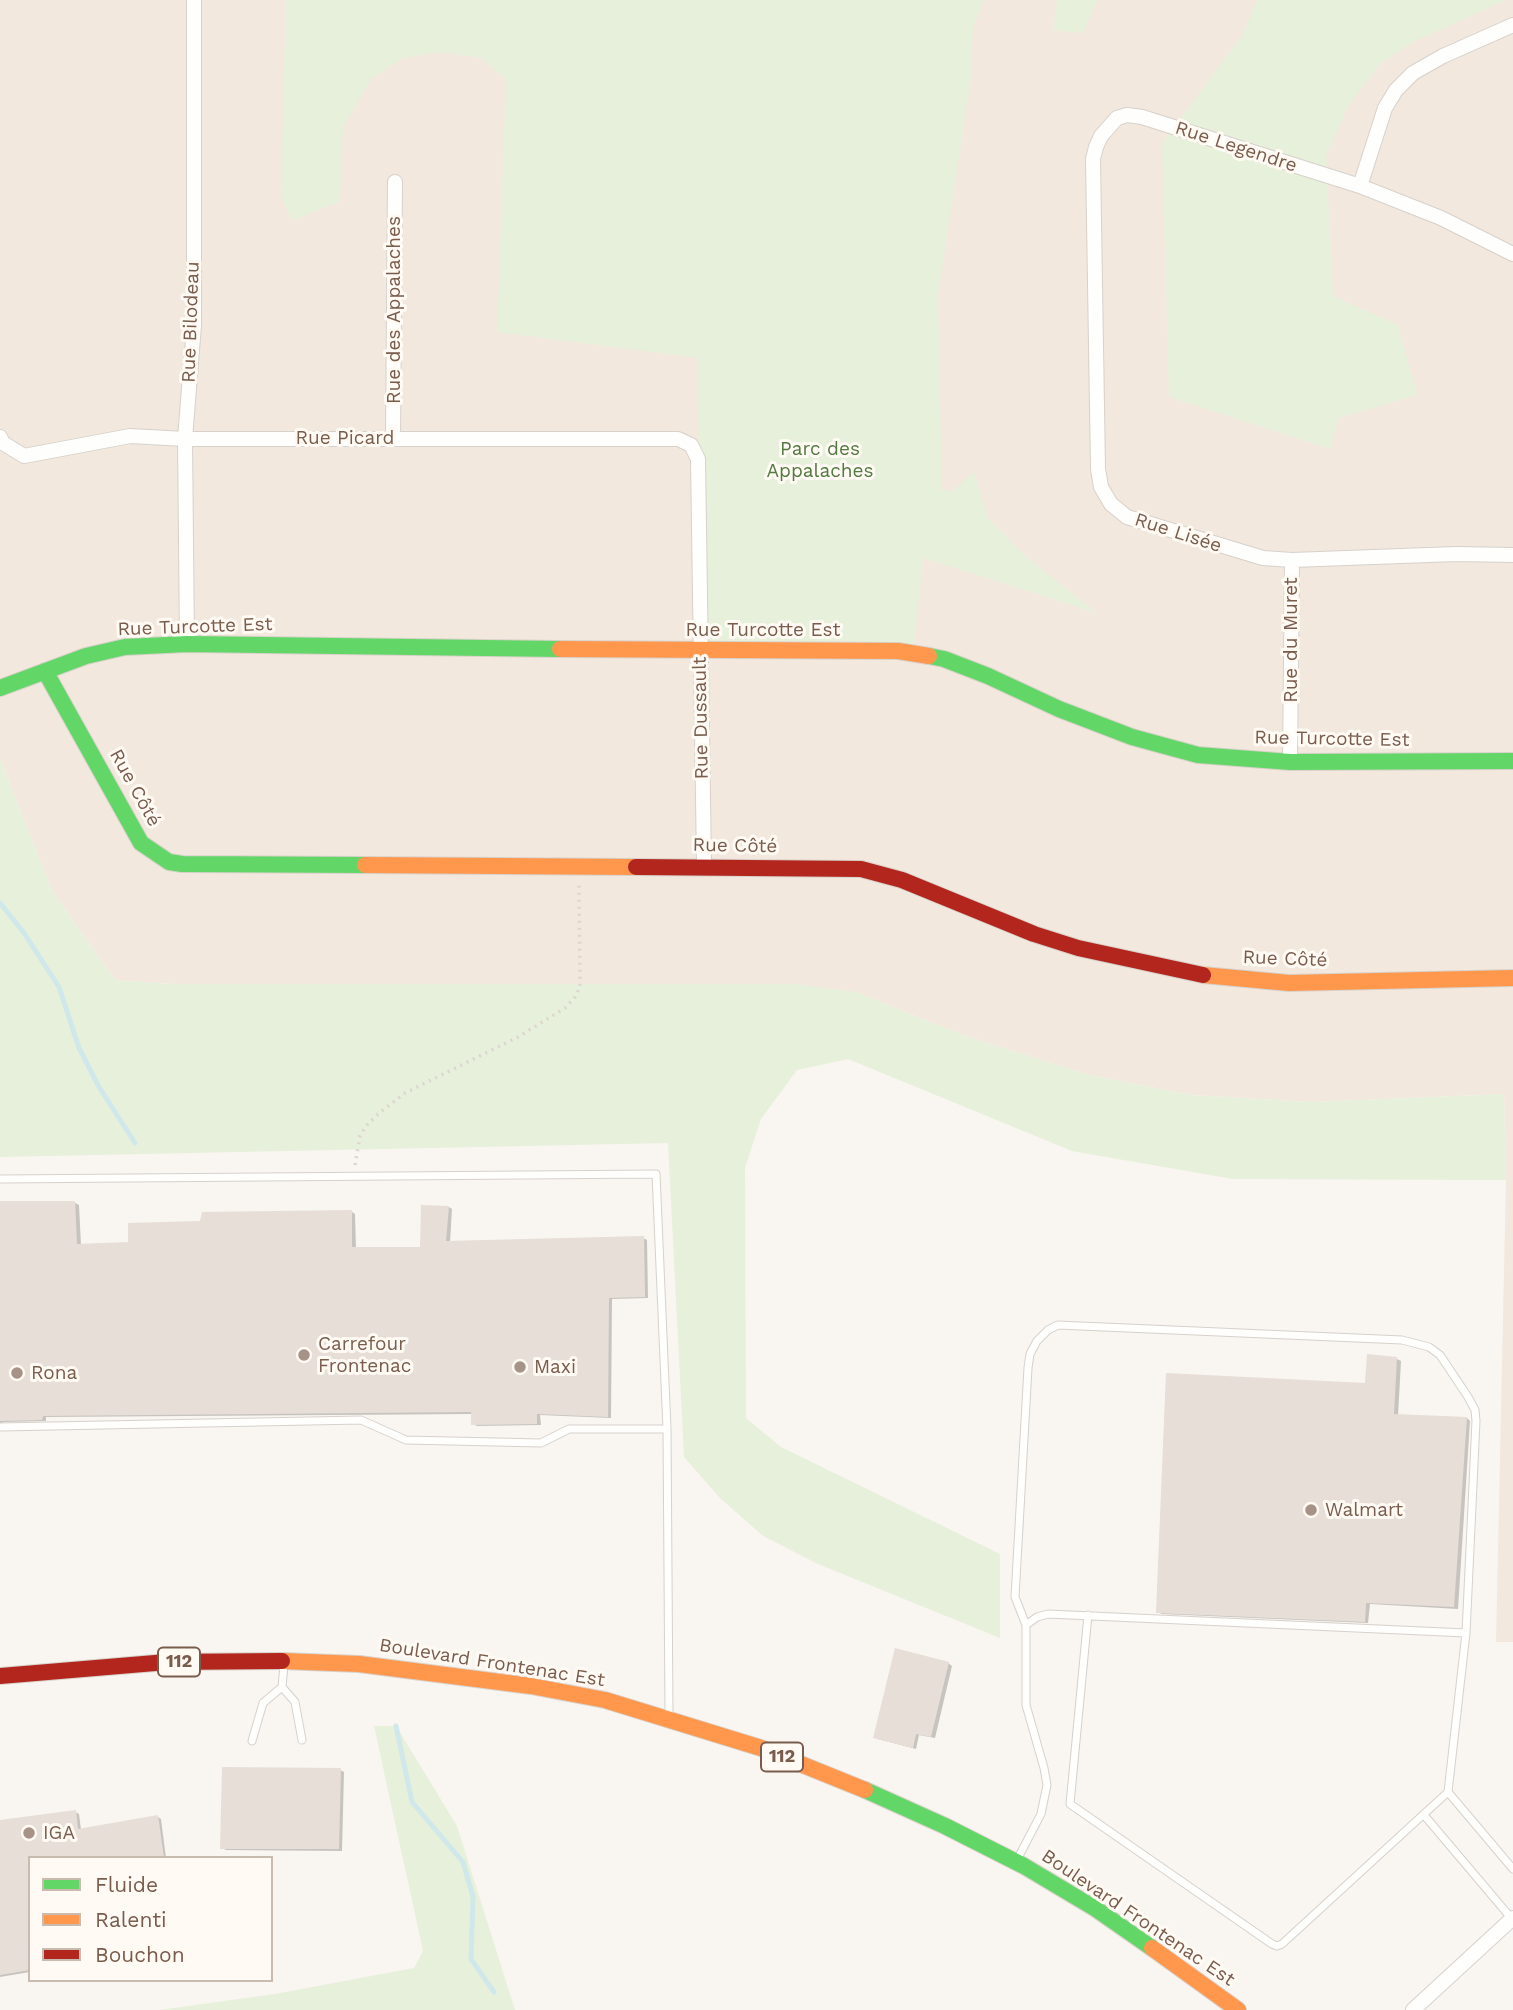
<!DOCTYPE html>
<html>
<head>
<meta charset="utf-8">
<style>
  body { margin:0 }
  #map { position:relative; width:1513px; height:2010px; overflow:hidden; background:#f9f5f0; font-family:"Work Sans",sans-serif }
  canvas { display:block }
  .legend { position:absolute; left:28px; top:1856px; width:245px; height:126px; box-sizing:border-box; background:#fffaf3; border:2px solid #cabbb1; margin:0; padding:9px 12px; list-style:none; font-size:21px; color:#7a5c4d }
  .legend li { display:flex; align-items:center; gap:14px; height:35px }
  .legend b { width:35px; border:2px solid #cabbb1 }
</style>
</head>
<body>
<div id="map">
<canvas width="1513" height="2010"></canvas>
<ul class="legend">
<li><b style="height:9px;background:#63d668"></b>Fluide</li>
<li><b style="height:9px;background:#ff974d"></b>Ralenti</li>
<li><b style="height:9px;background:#b3261e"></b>Bouchon</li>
</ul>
</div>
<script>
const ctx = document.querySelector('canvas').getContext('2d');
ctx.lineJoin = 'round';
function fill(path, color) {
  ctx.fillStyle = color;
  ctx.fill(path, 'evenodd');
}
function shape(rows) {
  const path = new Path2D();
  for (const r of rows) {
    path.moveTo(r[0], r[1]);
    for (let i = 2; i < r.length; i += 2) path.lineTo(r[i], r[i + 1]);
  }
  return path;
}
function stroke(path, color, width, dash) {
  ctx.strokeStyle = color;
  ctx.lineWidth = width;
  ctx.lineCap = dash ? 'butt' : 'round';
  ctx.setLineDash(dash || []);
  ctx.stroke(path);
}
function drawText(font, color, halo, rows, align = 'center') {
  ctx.font = font + ' "Work Sans",sans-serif';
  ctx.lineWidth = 6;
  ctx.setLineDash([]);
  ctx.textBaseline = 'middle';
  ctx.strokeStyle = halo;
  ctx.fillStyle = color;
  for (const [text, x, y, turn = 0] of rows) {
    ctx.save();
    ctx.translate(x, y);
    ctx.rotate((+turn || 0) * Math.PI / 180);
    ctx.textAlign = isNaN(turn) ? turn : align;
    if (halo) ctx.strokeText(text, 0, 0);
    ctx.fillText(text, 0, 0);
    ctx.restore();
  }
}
fill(shape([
  [0,0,1513,0,1513,1642,1496,1642,1506,1180,1504,1094,1312,1102,1191,1095,1089,1075,965,1036,856,992,171,984,115,980,52,891,0,759]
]), '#f2e8de');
fill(shape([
  [286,0,984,0,973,27,971,78,938,295,942,490,953,491,974,472,988,518,1025,556,1097,613,923,558,913,653,700,651,698,358,497,332,506,79,481,58,440,52,403,58,371,79,343,127,340,201,292,221,281,196],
  [1057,0,1097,0,1083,33,1053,30],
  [1257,0,1506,0,1413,42,1381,63,1348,106,1326,156,1333,296,1398,325,1417,395,1338,418,1330,449,1169,397,1162,143,1242,36],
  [0,759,52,891,115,980,171,984,795,984,856,992,965,1036,1089,1075,1191,1095,1312,1102,1504,1094,1506,1180,1233,1179,1072,1151,848,1059,797,1070,761,1119,745,1168,746,1418,781,1447,1000,1554,1000,1638,818,1564,763,1536,720,1498,684,1457,668,1143,0,1157],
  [374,1726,396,1726,457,1826,515,2010,159,2010,275,1994,414,1968,423,1951]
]), '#e7f0db');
fill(shape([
  [0,1203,75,1203,79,1205,81,1245,129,1244,202,1223,352,1212,355,1214,356,1249,422,1248,449,1207,452,1209,450,1243,643,1238,647,1240,648,1298,612,1299,611,1418,540,1415,541,1425,477,1426,473,1424,473,1414,46,1417,46,1421,4,1422,0,1426],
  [1397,1359,1401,1361,1398,1416,1467,1418,1470,1421,1458,1609,1370,1604,1368,1623,1162,1614,1158,1612,1366,1385],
  [948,1663,952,1666,935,1738,919,1735,916,1749,878,1739],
  [340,1770,344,1772,342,1851,226,1850,222,1848],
  [75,1812,79,1814,81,1830,158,1817,161,1819,166,1858,30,1858,30,1972,0,1977,0,1821]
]), '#0003');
stroke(shape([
  [0,903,24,933,59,987,79,1048,99,1087,135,1143],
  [396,1726,412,1802,463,1862,473,1897,471,1959,494,1992]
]), '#d0e8ea', 5);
fill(shape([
  [0,1201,75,1201,77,1244,128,1242,128,1223,200,1221,202,1212,352,1210,352,1247,420,1247,421,1205,449,1206,446,1241,644,1236,645,1297,609,1298,608,1417,537,1414,537,1424,471,1425,471,1412,43,1416,42,1420,0,1421],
  [1367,1354,1397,1357,1394,1414,1467,1417,1454,1607,1366,1603,1365,1622,1156,1613,1166,1373,1365,1383],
  [895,1648,949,1662,931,1737,916,1734,913,1748,873,1738],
  [222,1767,341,1768,339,1849,220,1849],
  [76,1810,78,1829,158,1815,164,1858,30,1858,30,1970,0,1975,0,1820]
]), '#e6ded7');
const lane = shape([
  [0,1179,656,1174,667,1429,669,1714],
  [0,1427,361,1420,406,1440,541,1443,569,1429,667,1429],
  [1026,1625,1037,1617,1048,1614,1466,1633],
  [282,1687,295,1702,302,1740],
  [252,1741,263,1703,282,1687,284,1665],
  [1448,1792,1513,1869],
  [1424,1815,1512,1919],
  [1018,1858,1041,1814,1047,1785,1044,1768,1026,1705,1026,1625,1015,1597,1028,1368,1030,1354,1037,1341,1048,1330,1058,1325,1402,1340,1429,1347,1440,1355,1468,1397,1475,1410,1476,1421,1466,1633,1448,1792,1282,1944,1277,1946,1272,1944,1070,1804,1088,1615]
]);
const street = shape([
  [1360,186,1385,108,1396,90,1413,73,1443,56,1513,25],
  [1513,254,1441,218,1360,186,1142,117,1127,115,1117,118,1101,136,1096,147,1093,159,1098,469,1101,487,1111,504,1127,517,1263,558,1292,560,1456,554,1513,555],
  [0,437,3,443,24,456,130,436,185,439,678,439,691,445,698,459,704,866],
  [393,438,395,182],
  [187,644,185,439,194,325,194,0],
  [1290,762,1292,560],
  [1413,2010,1513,1918]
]);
const fast = shape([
  [929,656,944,659,988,676,1059,709,1132,737,1198,755,1290,762,1513,761],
  [45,671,141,843,169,862,182,864,365,865],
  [0,688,86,656,125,647,187,644,560,649],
  [865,1790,945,1826,1024,1866,1096,1909,1152,1948]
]);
const slow = shape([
  [560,649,898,651,929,656],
  [365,865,636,867],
  [1203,975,1289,983,1513,978],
  [282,1661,359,1664,531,1686,605,1700,761,1748,865,1790],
  [1152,1948,1238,2010]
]);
const jam = shape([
  [636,867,861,869,902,880,1034,934,1078,948,1203,975],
  [0,1676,167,1662,282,1661]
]);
stroke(lane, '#d7d1cb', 9);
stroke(street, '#d7d1cb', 16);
stroke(fast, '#d9d2cb', 18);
stroke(slow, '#d9d2cb', 18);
stroke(jam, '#d9d2cb', 18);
stroke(shape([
  [355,1165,360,1136,366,1126,379,1113,405,1093,518,1037,565,1008,575,997,580,987,579,885]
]), '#dcd5d0', 3.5, [2, 5]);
stroke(lane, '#fefefd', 7);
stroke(street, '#fefefd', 14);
stroke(fast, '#63d668', 16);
stroke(slow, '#ff974d', 16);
stroke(jam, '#b3261e', 16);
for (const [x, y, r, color] of [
  [304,1355,7,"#a69286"],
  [520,1367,7,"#a69286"],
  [17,1373,7,"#a69286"],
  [1311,1510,7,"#a69286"],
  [29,1833,7,"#a69286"]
]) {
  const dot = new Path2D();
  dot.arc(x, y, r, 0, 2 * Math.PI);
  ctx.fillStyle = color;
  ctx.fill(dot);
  stroke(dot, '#fffaf3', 2.5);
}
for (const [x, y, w] of [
  [179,1662,42],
  [782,1757,42]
]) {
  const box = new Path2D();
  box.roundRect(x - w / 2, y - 14.5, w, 29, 5);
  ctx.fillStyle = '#fffaf3';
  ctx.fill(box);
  stroke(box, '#7a5c4d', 2);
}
drawText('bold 18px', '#7a5c4d', null, [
  ["112",179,1662],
  ["112",782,1757]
]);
drawText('19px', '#7a5c4d', '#fffaf3', [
  ["Rue Legendre",1236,147,18],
  ["Rue des Appalaches",394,310,-90],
  ["Rue Bilodeau",191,322,-88],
  ["Rue Picard",345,438],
  ["Rue Lisée",1178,533,18],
  ["Rue Turcotte Est",195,627,-2],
  ["Rue Turcotte Est",763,630],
  ["Rue du Muret",1291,640,-90],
  ["Rue Dussault",701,718,-91],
  ["Rue Turcotte Est",1332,739,1],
  ["Rue Côté",135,788,61],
  ["Rue Côté",735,846,1],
  ["Rue Côté",1285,959,2],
  ["Boulevard Frontenac Est",492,1663,9],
  ["Boulevard Frontenac Est",1138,1918,34]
]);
drawText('19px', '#537a41', '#fffaf3', [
  ["Parc des",820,449],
  ["Appalaches",820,471]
]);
drawText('19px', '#7a5c4d', '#fffaf3', [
  ["Carrefour",318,1344],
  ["Frontenac",318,1366],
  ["Maxi",534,1367],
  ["Rona",31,1373],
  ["Walmart",1325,1510],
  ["IGA",43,1833]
], 'left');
</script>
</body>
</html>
